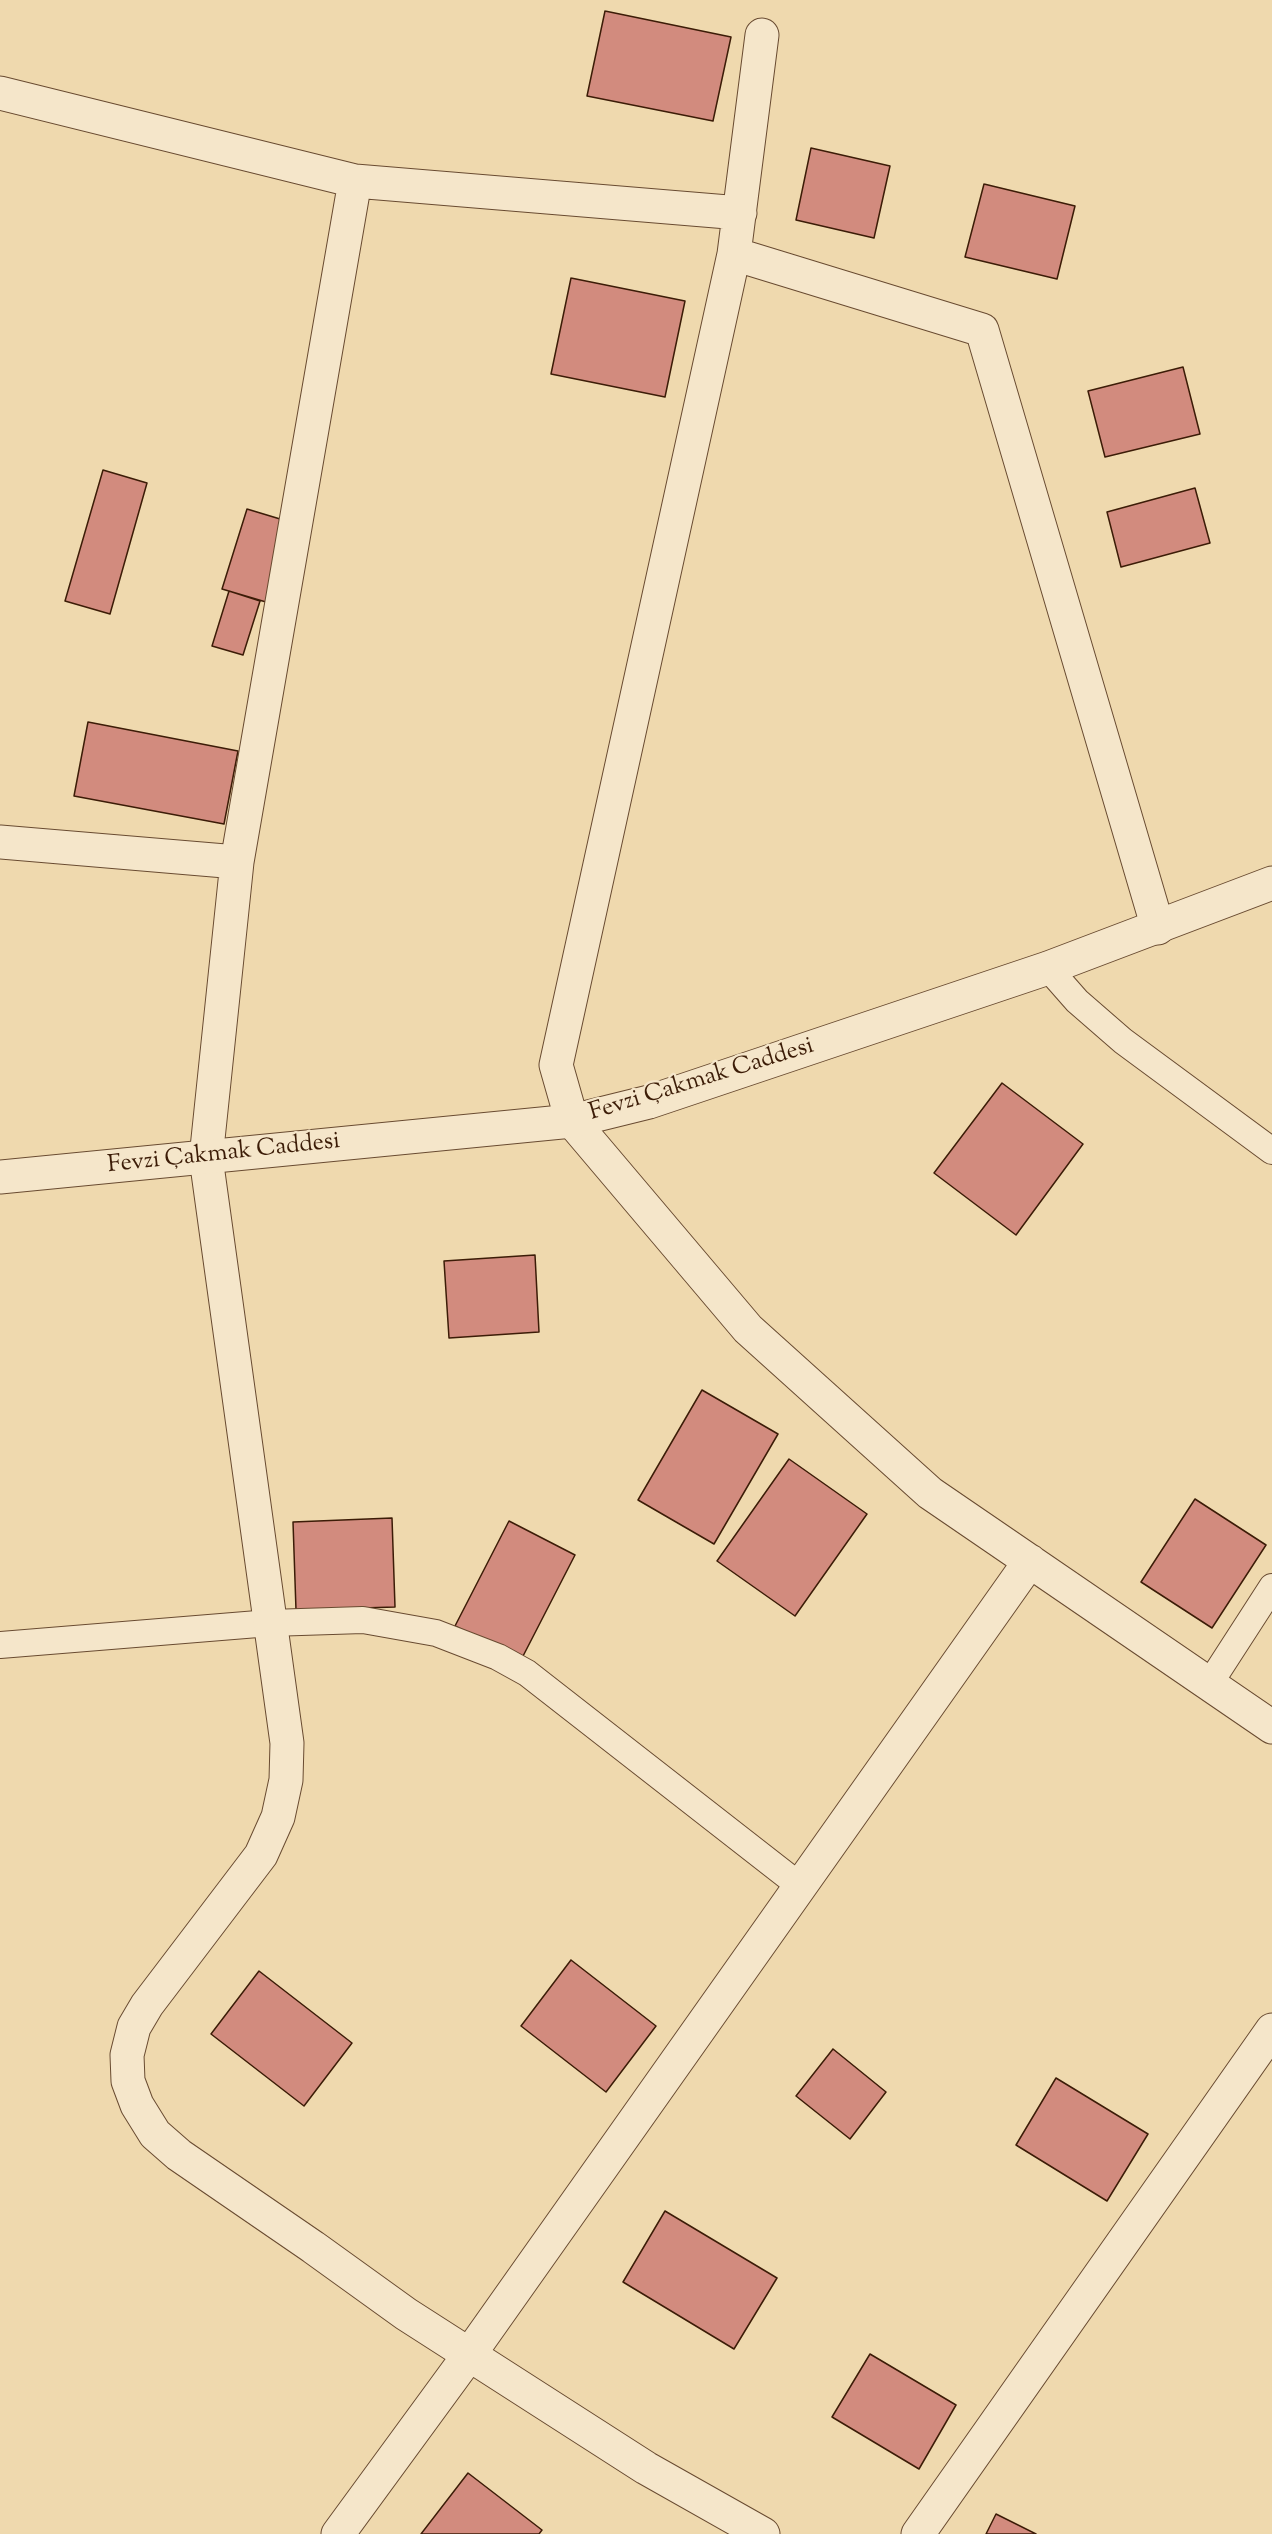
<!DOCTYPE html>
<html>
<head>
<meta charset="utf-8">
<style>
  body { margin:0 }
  canvas { display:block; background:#efd9ae }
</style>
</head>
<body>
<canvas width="1272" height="2534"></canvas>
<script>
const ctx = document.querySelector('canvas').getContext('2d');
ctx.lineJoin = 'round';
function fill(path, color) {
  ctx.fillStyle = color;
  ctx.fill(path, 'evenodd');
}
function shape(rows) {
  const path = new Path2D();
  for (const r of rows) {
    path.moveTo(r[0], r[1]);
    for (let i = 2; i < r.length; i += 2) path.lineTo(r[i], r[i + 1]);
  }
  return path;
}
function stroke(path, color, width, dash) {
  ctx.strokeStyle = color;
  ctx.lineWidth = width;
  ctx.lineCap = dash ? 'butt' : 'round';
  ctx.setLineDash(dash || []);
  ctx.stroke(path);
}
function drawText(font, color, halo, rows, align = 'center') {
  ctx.font = font + ' "Sorts Mill Goudy",serif';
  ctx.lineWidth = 4.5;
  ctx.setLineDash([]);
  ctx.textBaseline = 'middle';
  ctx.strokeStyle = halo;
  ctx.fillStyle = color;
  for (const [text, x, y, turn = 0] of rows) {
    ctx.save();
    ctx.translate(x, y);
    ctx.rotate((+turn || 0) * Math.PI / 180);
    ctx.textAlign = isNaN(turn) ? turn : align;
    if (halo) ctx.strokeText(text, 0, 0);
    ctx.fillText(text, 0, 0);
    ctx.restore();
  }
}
const building = shape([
  [605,11,731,37,713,121,587,96,605,11],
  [811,148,890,166,874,238,796,220,811,148],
  [984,184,1075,206,1057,279,965,257,984,184],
  [571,278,685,301,665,397,551,374,571,278],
  [1183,367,1200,434,1105,457,1088,391,1183,367],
  [103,470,147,483,110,614,65,601,103,470],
  [1195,488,1210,543,1121,567,1107,512,1195,488],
  [247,509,290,522,266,602,222,589,247,509],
  [229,591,260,601,243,655,212,646,229,591],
  [88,722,238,751,224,824,74,796,88,722],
  [1002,1083,1083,1144,1016,1235,934,1173,1002,1083],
  [535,1255,539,1332,449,1338,444,1261,535,1255],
  [702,1390,778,1434,714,1544,638,1500,702,1390],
  [789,1459,867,1514,795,1616,717,1561,789,1459],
  [1195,1499,1266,1545,1212,1628,1141,1582,1195,1499],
  [392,1518,395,1607,296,1610,293,1522,392,1518],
  [509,1521,575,1555,521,1660,455,1626,509,1521],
  [571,1960,656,2026,606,2092,521,2026,571,1960],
  [259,1971,352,2043,304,2106,211,2034,259,1971],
  [833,2049,886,2092,850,2139,796,2096,833,2049],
  [1056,2078,1148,2134,1107,2201,1016,2145,1056,2078],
  [665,2211,777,2278,734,2349,623,2282,665,2211],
  [870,2354,956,2405,919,2469,832,2417,870,2354],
  [468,2473,542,2530,539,2534,421,2534,468,2473],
  [996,2514,1036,2534,986,2534,996,2514]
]);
fill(building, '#d28b7e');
stroke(building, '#3c1c07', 1.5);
const service = shape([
  [1048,968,1077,1001,1123,1041,1272,1151],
  [0,1645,270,1623,363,1620,436,1633,498,1657,527,1673,800,1886],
  [1210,1683,1272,1587]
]);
const minor = shape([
  [762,35,734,254,556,1065,572,1121,748,1329,930,1493,1272,1727],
  [0,93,355,181,740,213],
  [355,181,237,862,206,1158,287,1743,286,1780,278,1817,261,1855,147,2005,134,2027,127,2055,128,2081,137,2105,155,2134,179,2155,313,2247,406,2314,646,2468,763,2534],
  [734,254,982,330,1158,928],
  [0,842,237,862],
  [338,2534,469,2355,1030,1561],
  [918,2534,1272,2030]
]);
const tertiary = shape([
  [0,1177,572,1121,649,1102,1048,968,1272,883]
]);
stroke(service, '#694b31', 28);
stroke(minor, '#694b31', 35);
stroke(tertiary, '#694b31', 35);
stroke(service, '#f5e6ca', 26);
stroke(minor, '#f5e6ca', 33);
stroke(tertiary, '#f5e6ca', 33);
drawText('24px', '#3c1c07', '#f5e6ca', [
  ["Fevzi Çakmak Caddesi",702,1081,-17],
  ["Fevzi Çakmak Caddesi",224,1155,-6]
]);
</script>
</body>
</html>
